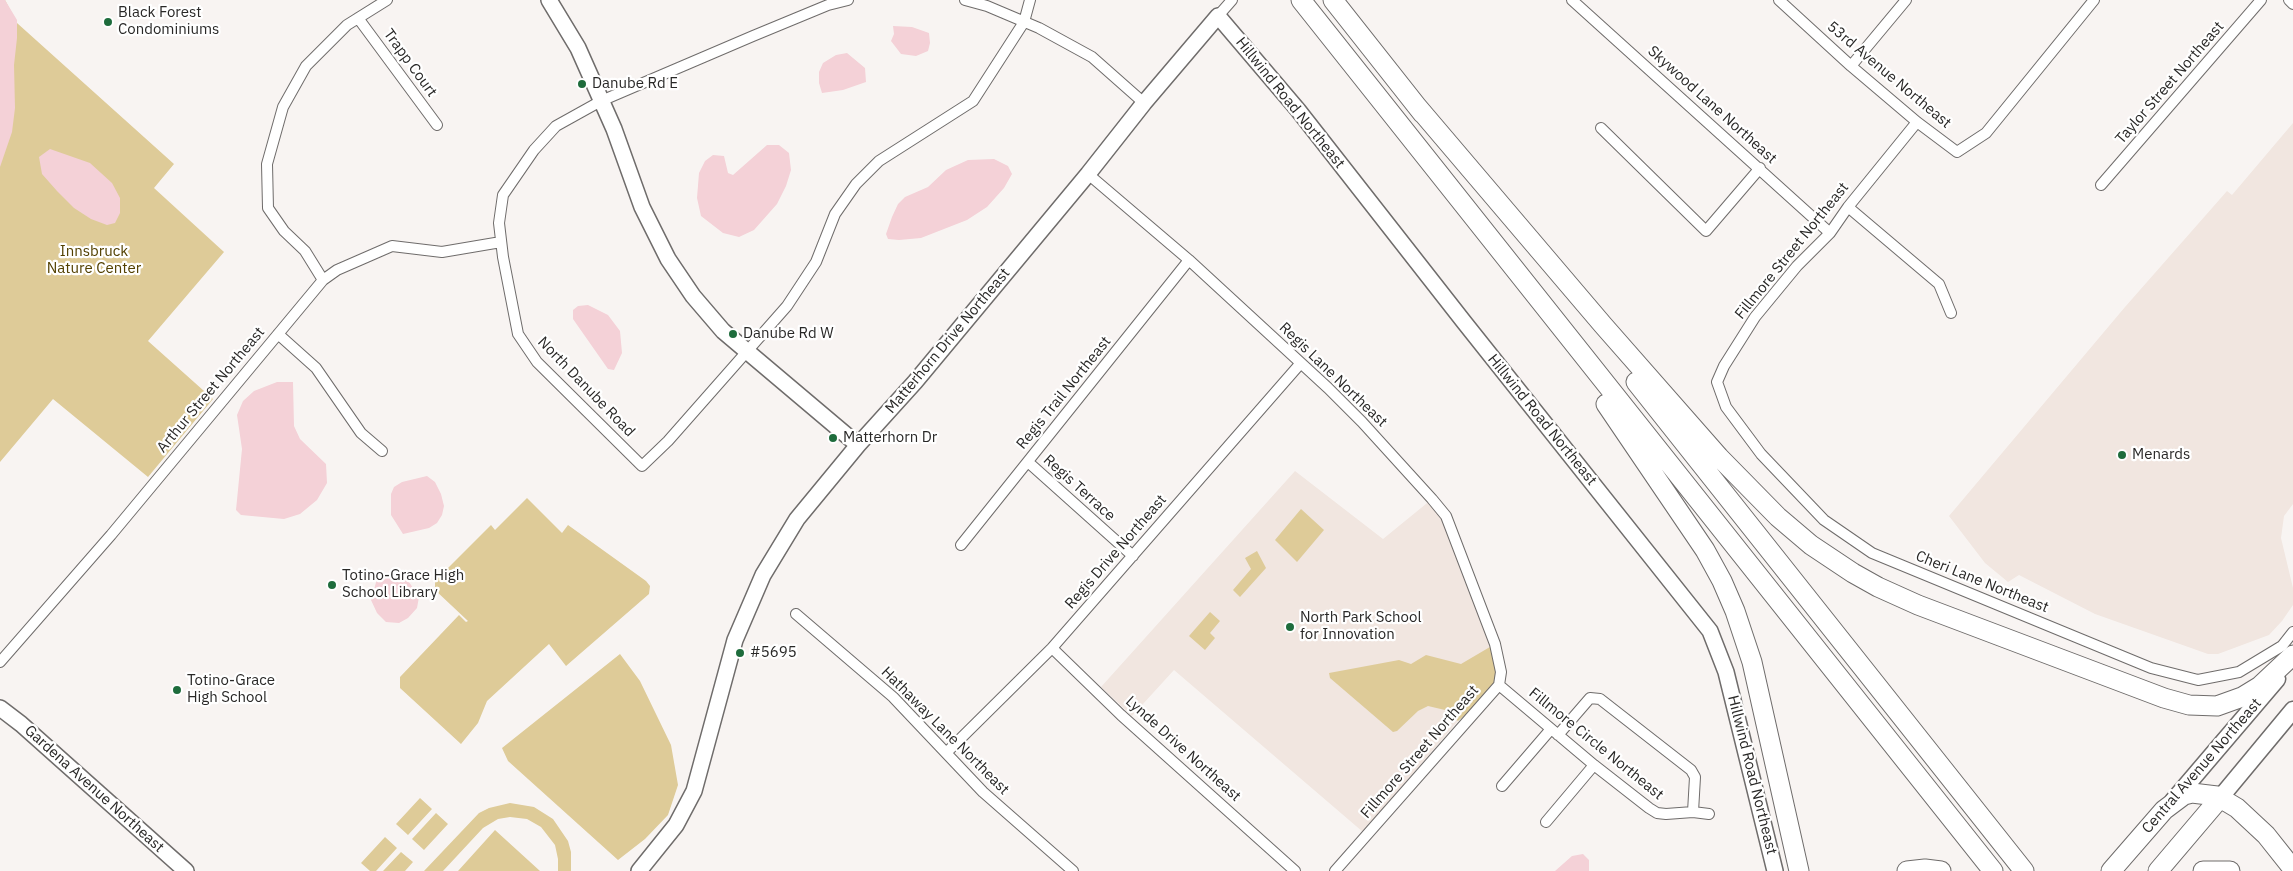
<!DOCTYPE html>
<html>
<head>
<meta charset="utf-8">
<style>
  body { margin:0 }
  canvas { display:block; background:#f8f4f2 }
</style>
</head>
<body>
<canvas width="2293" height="871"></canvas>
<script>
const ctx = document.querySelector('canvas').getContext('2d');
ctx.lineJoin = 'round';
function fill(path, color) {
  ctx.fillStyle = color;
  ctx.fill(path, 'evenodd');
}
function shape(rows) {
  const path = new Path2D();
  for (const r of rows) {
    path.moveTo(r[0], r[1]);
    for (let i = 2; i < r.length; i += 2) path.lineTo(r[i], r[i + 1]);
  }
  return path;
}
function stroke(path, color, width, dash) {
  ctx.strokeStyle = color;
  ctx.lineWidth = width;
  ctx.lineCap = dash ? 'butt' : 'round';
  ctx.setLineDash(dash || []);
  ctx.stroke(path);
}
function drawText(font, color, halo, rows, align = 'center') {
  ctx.font = font + ' "IBM Plex Sans",sans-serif';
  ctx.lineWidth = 4.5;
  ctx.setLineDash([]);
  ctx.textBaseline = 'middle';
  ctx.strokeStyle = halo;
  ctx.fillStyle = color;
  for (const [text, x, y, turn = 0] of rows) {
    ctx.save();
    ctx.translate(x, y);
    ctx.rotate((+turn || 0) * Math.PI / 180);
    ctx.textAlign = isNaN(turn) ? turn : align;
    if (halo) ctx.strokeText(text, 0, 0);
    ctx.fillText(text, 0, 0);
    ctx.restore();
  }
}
fill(shape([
  [2293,123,2293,504,2284,516,2281,538,2293,588,2293,605,2282,621,2269,635,2218,654,2208,654,2095,614,2019,575,2008,582,1985,563,1949,516,2125,307,2227,191,2232,195],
  [1295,471,1383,539,1432,499,1446,516,1495,644,1499,685,1458,721,1363,832,1174,670,1132,716,1101,687]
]), '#f1e6e0');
fill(shape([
  [0,0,5,0,17,23,174,164,154,188,224,252,148,341,213,399,148,477,53,399,0,462],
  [527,498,562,533,568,525,646,581,650,586,649,594,566,666,549,644,487,701,478,723,461,744,400,688,400,677,459,615,466,622,468,621,435,590,435,581,491,525,495,530],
  [1301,509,1324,530,1297,562,1275,540],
  [1257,551,1266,568,1240,597,1233,590,1251,569,1245,558],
  [1210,612,1220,621,1210,633,1215,638,1205,650,1189,636],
  [1495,644,1499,685,1458,721,1445,710,1428,706,1418,711,1397,731,1393,732,1330,678,1329,673,1399,660,1411,664,1426,655,1461,664],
  [620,654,640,681,671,745,678,785,668,815,645,839,618,860,508,761,502,748],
  [420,798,432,809,408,835,396,824],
  [510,803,534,807,553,819,568,841,571,852,571,871,558,871,558,859,555,845,541,827,527,819,510,817,498,819,483,828,443,871,424,871,479,813,489,808],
  [436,813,448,824,424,850,412,839],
  [495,830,540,871,458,871],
  [385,837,397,848,376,871,370,871,361,863],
  [401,852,413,862,405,871,383,871]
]), '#decb98');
fill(shape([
  [0,0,5,0,17,20,17,38,14,65,15,108,12,132,0,167],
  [893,26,912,27,929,33,930,43,928,51,916,56,901,54,891,41,894,34],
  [847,53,865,68,866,82,843,90,822,93,819,83,819,72,823,63,836,55],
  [767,145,779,145,789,153,791,170,786,186,777,204,754,230,739,237,723,233,701,216,697,198,699,173,705,161,713,155,724,156,728,173,733,175],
  [50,149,90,163,112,183,120,198,120,213,115,223,107,225,91,219,74,208,57,191,42,174,39,157],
  [994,159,1008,166,1012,174,1004,188,987,207,967,220,921,238,899,240,888,239,886,234,892,217,898,204,905,197,928,187,946,170,968,160],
  [588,305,608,315,620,331,622,353,614,370,608,369,573,319,573,310,578,306],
  [277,382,293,382,294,426,300,439,326,464,327,483,317,500,300,514,284,519,241,515,236,510,242,449,237,415,243,401,254,391],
  [427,476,435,482,441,494,444,506,442,515,437,523,429,528,403,534,391,515,391,494,394,487,402,482],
  [395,570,401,570,419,597,417,608,408,618,399,623,386,622,377,613,371,600,377,579],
  [1583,854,1589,860,1589,871,1555,871,1572,856]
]), '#f4d1d7');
const street = shape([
  [848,0,828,5,753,36,601,101,556,126,534,150,503,195,499,223,503,257,518,334,537,362,642,466,668,441,787,306,816,262,835,214,856,184,879,161,973,101,1024,22,1030,0],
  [965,0,987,6,1039,28,1092,57,1144,103],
  [1572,0,1830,233],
  [1779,0,1851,66,1917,122,1957,152,1986,133,2094,0],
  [2289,0,2293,4],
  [1218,16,1232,0],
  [358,18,437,125],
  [1851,66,1906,0],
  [1917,122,1848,207,1830,233,1797,266,1755,317,1724,366,1717,382,1726,407,1761,454,1824,520,1872,553,2151,668,2198,680,2239,672,2282,646,2293,632],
  [1601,128,1706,231,1760,168],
  [1088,174,1189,260,1328,388,1362,422,1432,499,1446,516,1495,644,1501,672,1499,685,1335,871],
  [2101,185,2261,0],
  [1848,207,1939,284,1951,313],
  [323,280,305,251,284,231,268,208,267,164,283,107,306,66,347,25,387,0],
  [278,334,316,368,361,433,382,451],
  [1028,462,1133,556],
  [961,545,1189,260],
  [796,614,893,697,983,792,1073,871],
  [1052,648,1121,715,1295,871],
  [0,662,111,535,323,280,337,270,392,246,442,252,501,242],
  [1499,685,1594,765,1649,808,1657,813,1666,814,1693,812,1709,814],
  [1558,735,1590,698,1600,699,1691,770,1695,777,1693,812],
  [946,753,1052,648,1300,364],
  [1502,786,1551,729],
  [1546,822,1594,765]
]);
const secondary = shape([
  [549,0,578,48,614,129,642,207,668,259,693,296,723,331,858,445],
  [0,708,21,724,186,871],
  [639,871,676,825,694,791,735,640,763,575,797,519,858,445,915,382,1088,174,1144,103,1218,16,1298,110,1464,322,1710,631,1726,672,1775,871]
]);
const primary = shape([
  [2220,798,2293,710],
  [2173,801,2277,679]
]);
const highway = shape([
  [1301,0,1993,871],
  [1333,0,1423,114],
  [1415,104,1603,325,1719,457,1778,517,1811,545,1853,573,1878,587,1918,605,2164,698,2189,705,2217,706,2242,697,2260,686,2293,655],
  [1636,382,2024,871],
  [1606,404,1705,550,1722,581,1735,611,1752,662,1799,871],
  [1907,871,1925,869,1941,871],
  [2111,871,2164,810,2184,795,2192,793,2217,796,2237,808,2266,835,2293,869],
  [2158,871,2220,798],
  [2203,871,2230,871]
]);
stroke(street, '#6f6c6b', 12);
stroke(secondary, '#6f6c6b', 18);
stroke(primary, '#6f6c6b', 19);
stroke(highway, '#6f6c6b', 21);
stroke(street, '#fff', 10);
stroke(secondary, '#fff', 15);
stroke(primary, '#fff', 16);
stroke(highway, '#fff', 19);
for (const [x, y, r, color] of [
  [108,22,5,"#1e6c3c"],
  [582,84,5,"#1e6c3c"],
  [733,334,5,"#1e6c3c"],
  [833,438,5,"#1e6c3c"],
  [2122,455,5,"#1e6c3c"],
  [332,585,5,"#1e6c3c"],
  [1290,627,5,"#1e6c3c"],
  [740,653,5,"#1e6c3c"],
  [177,690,5,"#1e6c3c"]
]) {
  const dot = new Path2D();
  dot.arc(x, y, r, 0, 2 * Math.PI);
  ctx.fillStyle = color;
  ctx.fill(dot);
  stroke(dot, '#fff', 2);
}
drawText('15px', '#292827', '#fff', [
  ["Black Forest",118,13],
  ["Condominiums",118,30],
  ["Danube Rd E",592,84],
  ["Danube Rd W",743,334],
  ["Matterhorn Dr",843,438],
  ["Menards",2132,455],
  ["Totino-Grace High",342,576],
  ["School Library",342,593],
  ["North Park School",1300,618],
  ["for Innovation",1300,635],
  ["#5695",750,653],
  ["Totino-Grace",187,681],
  ["High School",187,698]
], 'left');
drawText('15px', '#292827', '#fff', [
  ["Trapp Court",410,63,54],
  ["53rd Avenue Northeast",1889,75,40],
  ["Taylor Street Northeast",2170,83,-49],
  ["Hillwind Road Northeast",1290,103,51],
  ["Skywood Lane Northeast",1712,105,42],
  ["Fillmore Street Northeast",1792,251,-51],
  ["Matterhorn Drive Northeast",948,341,-50],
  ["Regis Lane Northeast",1333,375,44],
  ["North Danube Road",586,387,46],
  ["Arthur Street Northeast",211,390,-50],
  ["Regis Trail Northeast",1064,393,-51],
  ["Hillwind Road Northeast",1542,420,51],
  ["Regis Terrace",1079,488,42],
  ["Regis Drive Northeast",1116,552,-49],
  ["Cheri Lane Northeast",1982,582,22],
  ["Hathaway Lane Northeast",945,731,45],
  ["Fillmore Circle Northeast",1596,744,39],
  ["Lynde Drive Northeast",1183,749,42],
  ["Fillmore Street Northeast",1420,752,-49],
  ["Central Avenue Northeast",2202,766,-49],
  ["Hillwind Road Northeast",1752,775,76],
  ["Gardena Avenue Northeast",94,789,42]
]);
drawText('15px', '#524000', '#fff', [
  ["Innsbruck",94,252],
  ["Nature Center",94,269]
]);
</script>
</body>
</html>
